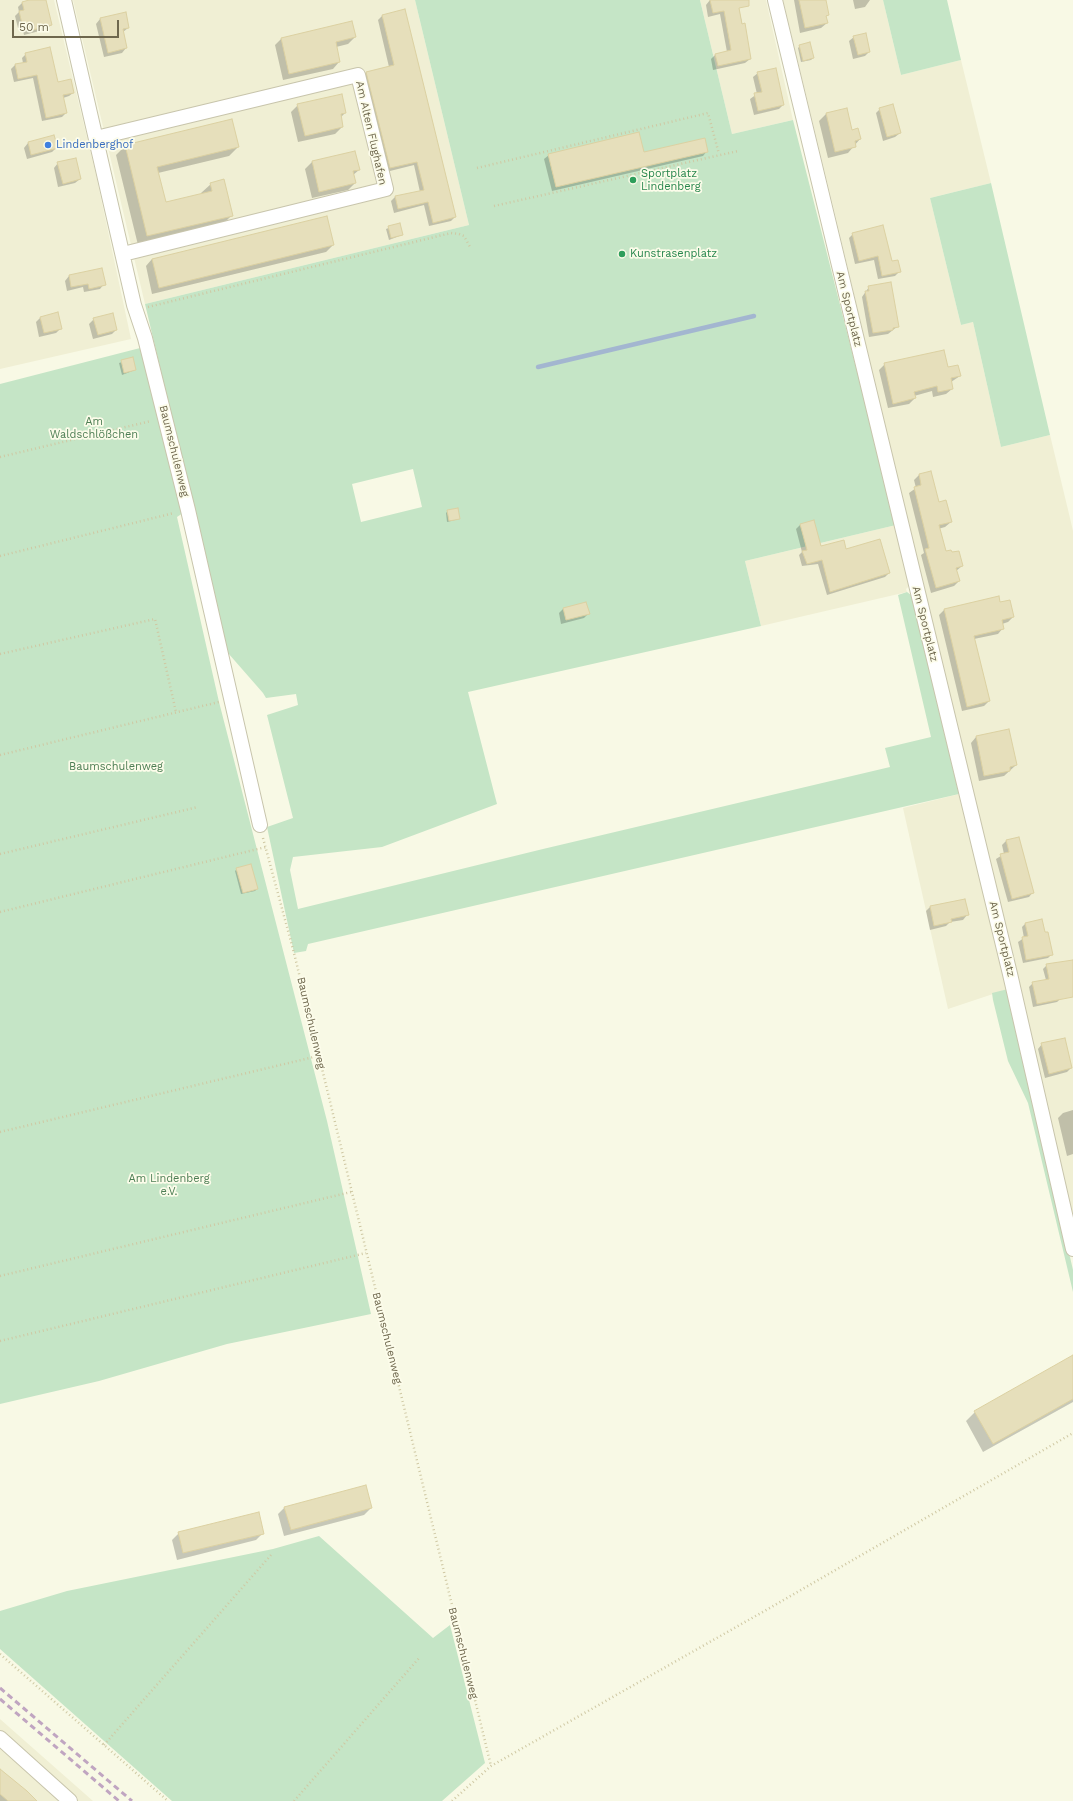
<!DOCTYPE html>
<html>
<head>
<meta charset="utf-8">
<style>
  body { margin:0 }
  #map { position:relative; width:1073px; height:1801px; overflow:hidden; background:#f8f9e5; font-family:"Work Sans",sans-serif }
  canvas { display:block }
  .scale { position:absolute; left:12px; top:20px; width:107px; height:18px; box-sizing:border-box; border:2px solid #6e674d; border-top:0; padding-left:5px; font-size:12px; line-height:14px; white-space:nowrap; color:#6e674d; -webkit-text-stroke:3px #fcfcea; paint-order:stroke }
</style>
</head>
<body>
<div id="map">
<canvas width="1073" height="1801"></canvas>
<div class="scale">50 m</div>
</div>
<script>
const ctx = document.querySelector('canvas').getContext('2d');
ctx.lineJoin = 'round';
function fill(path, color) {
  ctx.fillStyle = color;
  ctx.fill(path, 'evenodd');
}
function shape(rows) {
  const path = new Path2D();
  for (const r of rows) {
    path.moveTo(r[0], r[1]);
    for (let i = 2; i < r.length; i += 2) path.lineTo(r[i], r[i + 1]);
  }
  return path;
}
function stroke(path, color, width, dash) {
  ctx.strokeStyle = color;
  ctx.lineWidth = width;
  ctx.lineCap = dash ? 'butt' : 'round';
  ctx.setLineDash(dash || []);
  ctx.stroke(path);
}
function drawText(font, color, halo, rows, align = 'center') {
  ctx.font = font + ' "Work Sans",sans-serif';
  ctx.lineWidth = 3.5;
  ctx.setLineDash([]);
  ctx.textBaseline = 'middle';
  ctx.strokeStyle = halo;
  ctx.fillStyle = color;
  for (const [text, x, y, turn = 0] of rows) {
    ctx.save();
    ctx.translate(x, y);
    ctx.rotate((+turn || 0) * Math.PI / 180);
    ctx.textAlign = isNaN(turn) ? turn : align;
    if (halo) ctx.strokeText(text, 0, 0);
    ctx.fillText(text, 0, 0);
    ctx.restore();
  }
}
fill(shape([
  [0,0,54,0,96,175,131,339,0,369],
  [73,0,415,0,469,225,145,304],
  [700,0,766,0,793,120,732,134],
  [783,0,883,0,901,75,961,60,991,183,930,198,961,325,973,322,1001,447,1050,435,1070,518,1073,531,1073,1226,837,222],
  [896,525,909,586,906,589,907,592,761,626,745,561],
  [959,794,1008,989,948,1009,903,808],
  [0,1719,93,1801,0,1801]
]), '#f0efd4');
fill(shape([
  [415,0,700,0,732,134,793,120,896,525,745,561,761,626,468,692,497,804,382,847,293,857,290,870,298,909,543,849,890,767,885,748,931,737,898,595,907,592,911,595,959,794,308,944,306,951,294,953,267,827,293,818,267,715,298,705,296,694,266,698,263,693,228,653,145,304,469,225],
  [413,469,422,507,361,522,352,484],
  [883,0,947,0,961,60,901,75],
  [991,183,1050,435,1001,447,973,322,961,325,930,198],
  [144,347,183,513,177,517,219,702,327,1121,371,1314,227,1344,99,1381,0,1404,0,384],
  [1008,989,1073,1270,1073,1292,1028,1103,1008,1061,993,1000,992,993],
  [319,1536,433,1638,450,1625,485,1763,442,1801,172,1801,0,1649,0,1611,67,1591,273,1549]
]), '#c5e5c6');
fill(shape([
  [33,0,45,0,51,25,47,29,24,35,22,27,18,28,15,16,19,12,18,7,22,3],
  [710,0,737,0,750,59,745,63,713,70,711,59,715,55,727,52,720,14,708,17,706,5],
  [794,0,822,0,828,15,825,17,827,23,821,28,800,33],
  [853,0,870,0,865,7,855,9],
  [382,16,455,217,451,221,429,226,424,205,394,213,391,201,395,197,420,192,414,165,386,172,362,76,366,73,389,67,378,20],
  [100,19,128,28,123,32,126,48,122,53,104,57,96,24],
  [355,37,348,44,336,47,339,62,333,69,283,80,275,45,281,39],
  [854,37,869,52,865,56,853,59,849,41],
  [800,46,813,58,811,60,801,62,798,48],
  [26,54,57,83,73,93,69,96,63,98,66,113,62,117,42,121,33,78,14,82,11,69,15,65,23,63,22,58],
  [758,73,783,105,779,109,754,115,750,99,757,94,753,77],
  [298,105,345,113,340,118,342,127,335,134,298,142,291,112],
  [880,109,900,133,895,137,883,141,876,113],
  [826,114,860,139,848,153,828,158,819,121],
  [28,143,57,147,52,152,27,159,24,148],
  [125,146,238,147,229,156,158,173,165,203,202,195,201,193,211,184,232,215,222,225,138,245,116,155],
  [707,151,703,156,552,191,544,159,549,155],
  [355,152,359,170,353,175,355,183,348,190,312,198,305,169,312,162],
  [58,163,80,179,75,183,58,187,54,168],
  [399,224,402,235,389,240,386,229],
  [853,234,892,263,899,272,895,276,878,279,874,260,855,264,849,238],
  [333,245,326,252,152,294,146,266,152,259],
  [101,269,104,284,100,289,84,292,83,287,67,291,65,281,69,276],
  [869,287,898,326,888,334,869,337,862,297],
  [57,314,61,328,56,333,39,337,36,322,40,318],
  [94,319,116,330,112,334,93,339,89,324],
  [132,359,135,370,122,375,119,363],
  [885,364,947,368,960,376,951,382,952,389,946,394,933,397,932,391,914,396,915,398,909,404,888,408,879,370],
  [931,472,938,503,951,522,945,527,938,529,945,552,962,566,956,571,959,581,954,586,931,593,921,555,924,553,909,493,916,488,914,480,919,475],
  [448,511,459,519,447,522,446,513],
  [800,525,820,547,845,550,889,573,885,577,827,595,818,564,802,566,799,555,802,552,796,529],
  [998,597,1000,604,1013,617,1008,622,1002,624,1003,628,998,634,974,639,989,701,984,706,962,711,939,615,944,610],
  [563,609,588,614,584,618,561,624,559,613],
  [976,737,1016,765,1004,776,979,781,971,743],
  [1019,838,1033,892,1029,897,1008,902,996,859,1004,854,1002,845,1006,841],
  [237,869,257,889,255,891,241,894,235,871],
  [930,907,967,915,963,920,950,922,946,926,930,930,926,911],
  [1026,923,1052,954,1048,958,1023,963,1018,942,1024,938,1022,927],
  [1073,961,1073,975,1060,999,1057,1002,1033,1007,1029,987,1033,983,1046,980,1043,969,1047,965],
  [1042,1044,1071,1068,1067,1072,1045,1078,1038,1049],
  [1073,1110,1073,1154,1067,1156,1058,1118,1063,1113],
  [1073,1356,1073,1402,983,1452,966,1421,975,1412],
  [285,1507,371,1508,364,1515,284,1536,278,1514],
  [179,1533,263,1533,256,1540,177,1560,172,1540],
  [0,1770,36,1801,0,1801]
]), '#0003');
stroke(shape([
  [538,367,754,316]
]), '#a3b6d0', 4.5);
const building = shape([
  [29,0,46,0,52,25,29,31,27,23,22,24,19,11,24,10,22,2,29,0],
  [710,0,749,0,749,6,739,8,742,24,745,23,751,59,718,66,715,54,731,50,724,11,713,13,710,0],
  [799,0,826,0,829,15,826,16,828,23,805,28,799,0],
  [405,9,456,217,433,223,428,202,398,209,395,196,424,190,417,162,390,168,366,72,394,65,382,15,405,9],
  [126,12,129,28,123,29,127,48,108,53,100,18,126,12],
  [352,21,356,37,336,42,340,62,289,74,281,38,352,21],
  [866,33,870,52,858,55,853,36,866,33],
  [810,42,814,58,803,61,799,45,810,42],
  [50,47,58,82,71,79,74,93,63,95,67,113,46,118,37,75,18,79,15,64,27,62,25,53,50,47],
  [776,68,784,105,758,111,754,93,762,92,757,72,776,68],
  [342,94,346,113,341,114,343,127,305,136,297,104,342,94],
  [893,104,901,133,887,137,879,108,893,104],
  [847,108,852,130,858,128,861,139,855,141,856,147,835,152,826,113,847,108],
  [232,119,239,147,157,167,166,202,212,191,210,183,224,179,233,216,147,236,125,145,232,119],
  [639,132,644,152,705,138,708,152,556,187,548,154,639,132],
  [54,135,58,148,31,155,28,142,54,135],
  [355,151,360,170,353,171,356,183,319,192,312,161,355,151],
  [76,158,81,179,63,184,57,162,76,158],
  [327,216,334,245,159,288,152,259,327,216],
  [400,223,403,235,391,238,388,226,400,223],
  [883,225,892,261,898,260,901,272,882,276,878,256,859,261,852,233,883,225],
  [102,268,106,285,89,289,88,284,71,287,69,275,102,268],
  [891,282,899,327,893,328,893,330,873,333,865,291,869,291,868,286,891,282],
  [58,312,62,329,44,333,40,317,58,312],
  [113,313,117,330,98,335,93,318,113,313],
  [944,350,948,367,958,365,961,376,951,378,953,389,938,392,937,386,914,392,916,398,893,404,884,363,944,350],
  [133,357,136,370,124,373,121,360,133,357],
  [931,471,939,502,946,500,952,522,939,525,946,551,951,550,952,552,959,551,963,566,956,568,960,581,936,588,925,549,929,548,914,487,921,485,919,474,931,471],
  [458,508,460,519,449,521,447,510,458,508],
  [814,520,821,546,844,540,846,549,880,539,890,573,830,592,822,560,807,564,802,551,807,550,800,524,814,520],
  [999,596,1000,602,1010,600,1014,617,1002,620,1004,629,974,636,990,701,967,707,944,609,999,596],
  [586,602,590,614,566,620,563,608,586,602],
  [1009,729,1017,765,1010,767,1010,771,984,776,976,736,1009,729],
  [1019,837,1034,893,1012,899,1000,854,1009,852,1006,840,1019,837],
  [251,864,258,889,243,893,236,868,251,864],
  [965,899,969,915,951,919,952,922,934,926,930,906,965,899],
  [1042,919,1045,932,1048,932,1053,955,1026,960,1022,937,1028,936,1025,923,1042,919],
  [1073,960,1073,997,1037,1004,1032,982,1049,979,1046,964,1073,960],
  [1065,1038,1072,1068,1049,1074,1041,1043,1065,1038],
  [1073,1355,1073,1399,993,1444,974,1411,1073,1355],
  [366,1485,372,1508,291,1530,284,1507,366,1485],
  [259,1512,264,1534,183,1553,178,1532,259,1512],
  [0,1769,27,1791,37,1801,8,1801,0,1794,0,1769]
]);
fill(building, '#e6dfbb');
stroke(building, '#dcd1a2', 1);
const street = shape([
  [64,0,134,305,145,338,188,510,260,825],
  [775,0,1010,974,1073,1249],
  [96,138,358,75,386,189,123,254],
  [0,1738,70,1801]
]);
stroke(street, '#c8c5ac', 16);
stroke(shape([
  [477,168,708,113,719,154],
  [494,206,738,151],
  [148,307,451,233,459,234,464,236,470,247],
  [0,457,151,421],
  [0,556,174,513],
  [0,654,155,619,176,712],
  [0,755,219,702],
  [263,838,294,953,491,1766],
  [0,854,198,807],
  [0,912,266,847],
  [0,1132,318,1056],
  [0,1276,351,1192],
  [0,1341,366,1253],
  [0,1654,168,1801],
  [104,1745,271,1555],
  [294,1801,420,1657],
  [452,1801,491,1766,775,1605,1073,1433]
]), '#cfc8a3', 2.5, [1, 3]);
stroke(street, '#fff', 14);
stroke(shape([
  [0,1688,132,1801],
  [0,1699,119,1801]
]), '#c0a5c1', 3, [6, 4]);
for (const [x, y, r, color] of [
  [48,145,4,"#3f7fe0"],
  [633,180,4,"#2e9e5b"],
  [622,254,4,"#2e9e5b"]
]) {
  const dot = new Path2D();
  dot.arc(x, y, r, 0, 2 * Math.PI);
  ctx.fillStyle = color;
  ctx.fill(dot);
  stroke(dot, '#fcfcea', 1.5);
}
drawText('11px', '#6e674d', '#fcfcea', [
  ["Am Alten Flughafen",371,133,77],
  ["Am Sportplatz",849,309,76],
  ["Baumschulenweg",174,451,76],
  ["Am Sportplatz",925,624,76],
  ["Am Sportplatz",1002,939,76],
  ["Baumschulenweg",311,1023,77],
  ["Baumschulenweg",387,1338,76],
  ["Baumschulenweg",463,1653,76]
]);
drawText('11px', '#366cbe', '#fcfcea', [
  ["Lindenberghof",56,145]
], 'left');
drawText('11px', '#27864d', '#fcfcea', [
  ["Sportplatz",641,174],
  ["Lindenberg",641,187],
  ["Kunstrasenplatz",630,254]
], 'left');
drawText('11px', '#4d7e54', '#fcfcea', [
  ["Am",94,422],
  ["Waldschlößchen",94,435],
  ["Baumschulenweg",116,767],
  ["Am Lindenberg",169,1179],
  ["e.V.",169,1192]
]);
</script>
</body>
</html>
